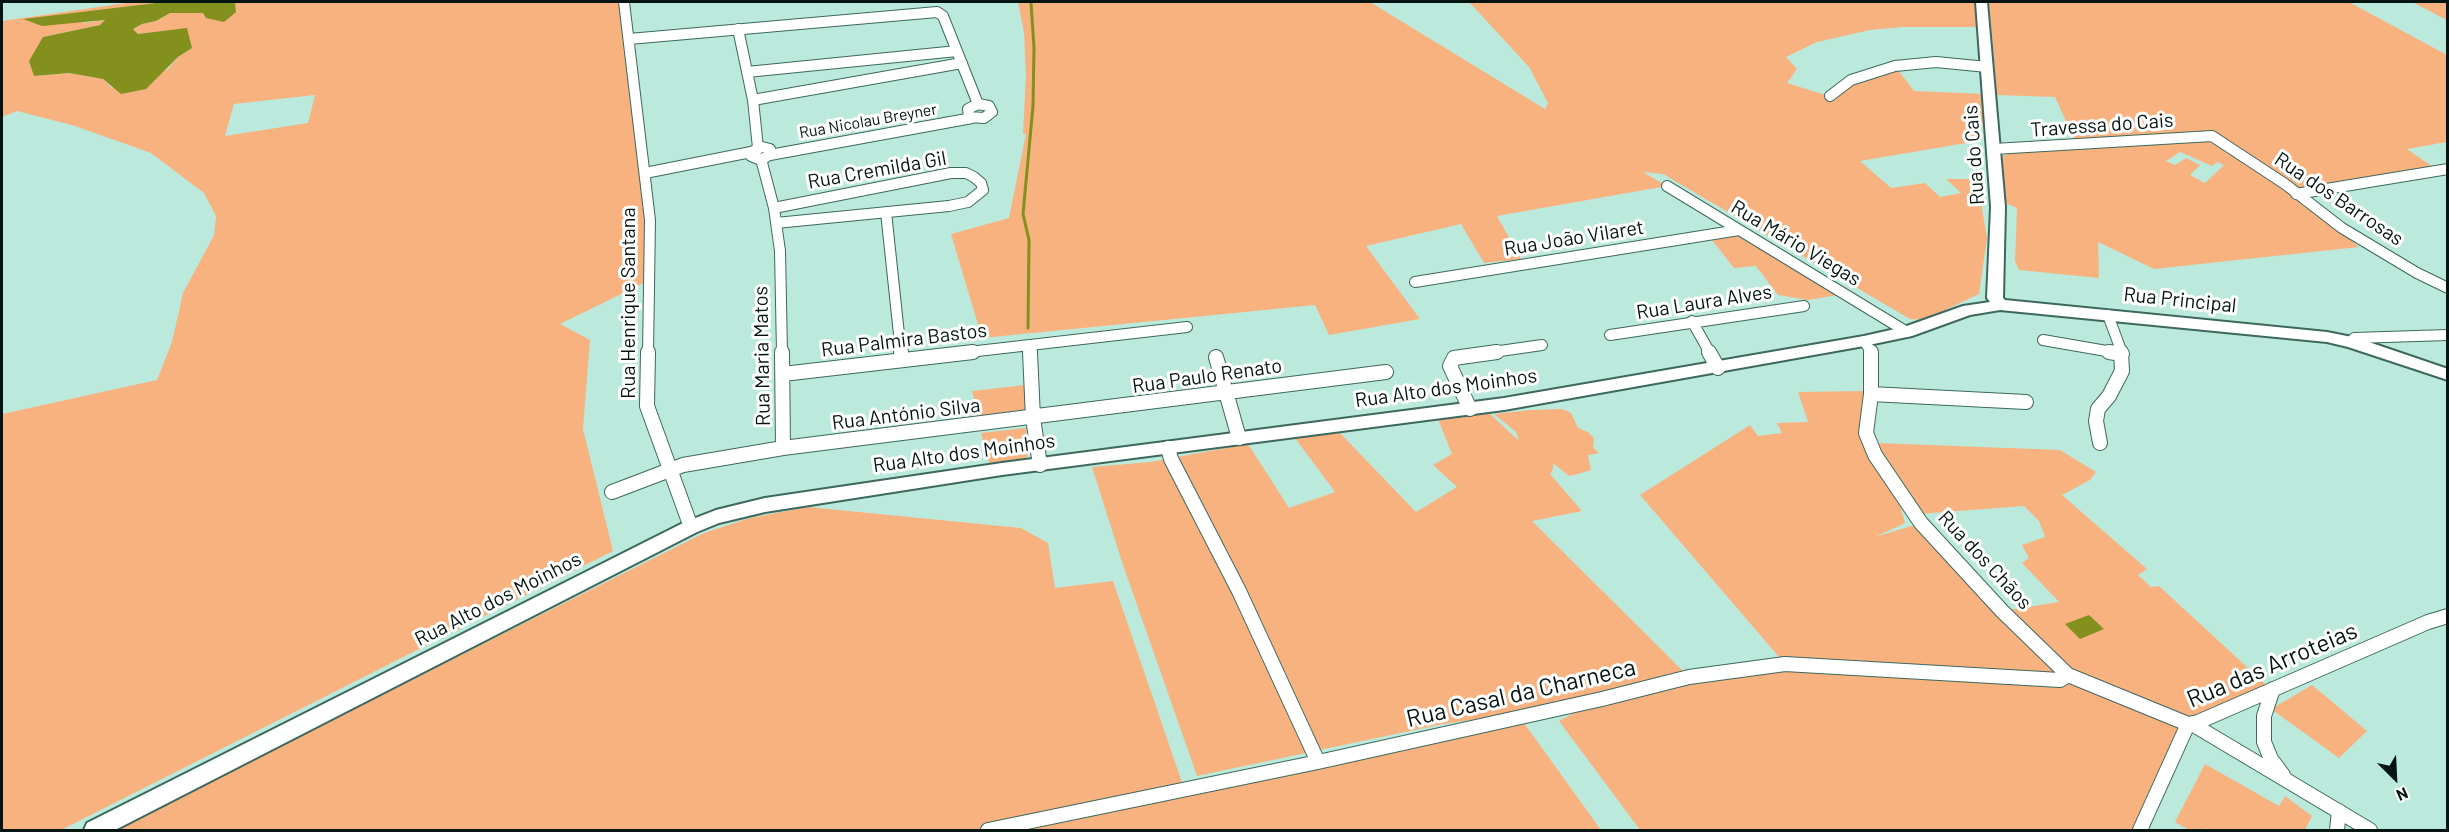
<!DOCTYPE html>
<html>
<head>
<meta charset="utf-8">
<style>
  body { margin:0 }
  #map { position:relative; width:2449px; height:832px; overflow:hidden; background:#bbeadc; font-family:Barlow,sans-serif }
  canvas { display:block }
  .frame { position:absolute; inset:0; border:3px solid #041511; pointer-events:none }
  .north { position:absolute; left:2365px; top:748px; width:60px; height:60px; -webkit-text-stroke:4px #fff; paint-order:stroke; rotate:156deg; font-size:16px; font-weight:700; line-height:24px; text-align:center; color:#041511 }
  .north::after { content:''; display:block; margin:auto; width:21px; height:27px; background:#041511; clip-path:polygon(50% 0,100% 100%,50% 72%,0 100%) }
</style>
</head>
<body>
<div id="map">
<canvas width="2449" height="832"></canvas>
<div class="frame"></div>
<div class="north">N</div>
</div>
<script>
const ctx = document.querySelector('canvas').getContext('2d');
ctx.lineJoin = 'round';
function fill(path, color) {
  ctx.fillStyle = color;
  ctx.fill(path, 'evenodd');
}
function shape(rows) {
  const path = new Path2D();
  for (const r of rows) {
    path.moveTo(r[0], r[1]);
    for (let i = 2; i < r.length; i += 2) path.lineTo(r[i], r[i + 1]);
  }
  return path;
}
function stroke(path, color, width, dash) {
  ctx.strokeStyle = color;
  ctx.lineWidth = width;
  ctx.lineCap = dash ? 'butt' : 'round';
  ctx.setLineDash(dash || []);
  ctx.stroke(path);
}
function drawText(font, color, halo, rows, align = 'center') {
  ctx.font = font + ' Barlow,sans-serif';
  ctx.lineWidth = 6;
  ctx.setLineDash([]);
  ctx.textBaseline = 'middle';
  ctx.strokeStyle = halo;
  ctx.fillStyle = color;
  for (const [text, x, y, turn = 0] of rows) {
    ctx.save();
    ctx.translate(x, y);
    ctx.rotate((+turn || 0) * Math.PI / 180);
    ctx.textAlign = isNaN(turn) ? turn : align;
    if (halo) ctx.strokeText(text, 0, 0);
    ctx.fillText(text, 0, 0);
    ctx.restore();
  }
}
fill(shape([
  [133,2,164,2,81,13,83,23,106,20,100,25,43,37,34,76,69,73,103,79,112,88,168,69,178,57,192,48,186,29,138,34,133,29,142,24,156,21,170,13,236,12,235,2,623,2,630,41,650,280,560,324,590,340,583,429,613,551,61,830,2,830,2,414,157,380,172,342,183,293,214,235,216,216,204,193,151,153,75,126,17,111,2,117,2,21],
  [315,95,308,123,225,136,234,104],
  [1018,2,1370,2,1545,109,1548,103,1529,67,1469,2,1975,2,1977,27,1903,27,1870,30,1817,42,1786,57,1797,69,1787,83,1829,96,1841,86,1895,66,1914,91,1984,94,1983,122,1978,141,1860,161,1891,188,1925,183,1940,197,1961,193,1946,179,1977,179,1987,238,1979,294,1924,320,1910,319,1663,174,1643,172,1667,186,1497,216,1521,259,1484,263,1461,224,1366,246,1420,319,1329,335,1315,305,982,338,951,234,1009,218,1026,134,1023,134,1026,75,1024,33],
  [1989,2,2349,2,2447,55,2447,142,2407,149,2439,171,2297,195,2359,247,2154,269,2098,242,2099,278,2019,270,2015,261,2017,208,2005,203,2001,164,2003,156,2012,152,2075,141,2055,97,1997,95],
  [2180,152,2212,166,2217,162,2224,165,2205,183,2190,175,2200,165,2186,158,2175,165,2166,161],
  [2412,2,2447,2,2447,20],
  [1738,236,1838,295,1808,300,1778,295,1756,266,1734,268,1712,240],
  [1025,385,1025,410,978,416,972,391],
  [1866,391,1861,430,1897,495,1905,523,1875,537,1921,523,2002,611,2059,602,2022,563,2029,558,2022,545,2045,537,2039,521,2024,506,1918,514,1882,457,1876,443,2060,450,2096,472,2090,480,2062,495,2147,569,2138,575,2151,587,2159,586,2273,691,2192,724,2140,830,1640,830,1559,721,1599,700,1438,725,1197,776,1123,565,1092,467,1150,462,1248,444,1289,508,1335,492,1295,438,1339,432,1416,512,1457,487,1433,465,1452,454,1438,419,1489,413,1519,441,1516,432,1494,414,1530,410,1562,409,1571,413,1578,428,1588,432,1594,438,1593,447,1599,453,1588,455,1591,470,1578,474,1569,476,1553,463,1553,469,1550,474,1582,511,1532,521,1689,677,1785,664,1640,495,1750,425,1758,436,1782,433,1777,423,1808,422,1798,392],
  [1026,428,1027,457,1018,461,989,463,981,433],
  [808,507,1021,528,1048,543,1055,588,1113,581,1186,794,1524,723,1601,830,116,830,311,730,704,533,750,518],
  [2312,685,2367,731,2339,758,2271,709],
  [2205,764,2279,806,2285,796,2312,816,2305,830,2212,830,2207,828,2206,830,2189,830,2175,822]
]), '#f8b280');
fill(shape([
  [164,2,235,2,236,12,224,22,206,18,203,13,170,13,156,21,142,24,133,29,138,34,187,28,192,48,178,57,146,89,121,94,103,79,69,73,34,76,29,61,43,37,100,25,105,20,42,26,23,19],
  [2089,615,2104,629,2080,639,2065,624]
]), '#83901d');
stroke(shape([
  [1028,328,1029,240,1023,214,1033,106,1034,48,1031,2]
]), '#83901d', 3);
const streetFar1 = shape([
  [624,2,650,220,648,353],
  [738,29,753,100,758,148],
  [629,39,937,12,943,16,978,104],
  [747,72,957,51],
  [1830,96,1851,80,1895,66,1936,62,1987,67],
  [753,100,962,63],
  [978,104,989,106,992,112,984,118,969,117,968,109,978,104],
  [762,147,770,149,771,153,765,158,758,159,751,156,751,152,762,147],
  [1994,149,2212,136,2285,184,2342,228,2417,273,2448,288],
  [770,155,972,118],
  [761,159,774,208,780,251,782,353],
  [645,173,751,152],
  [1667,186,1907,332],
  [2296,194,2448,169],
  [774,208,951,173,966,173,974,177,981,183,983,190,968,202,949,206,776,223],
  [886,212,901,353],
  [1415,282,1739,230],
  [2108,315,2122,353],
  [1692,321,1710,353],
  [1610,335,1804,306],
  [2043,340,2118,353],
  [1864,341,1872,353],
  [2351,342,2354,338,2448,335],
  [960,353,1030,345],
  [1030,353,1030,345,1187,327],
  [1486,353,1542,345]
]);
const street = shape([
  [648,352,647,406,691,527],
  [901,352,902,360],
  [1030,352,1033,418,1040,465],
  [1709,352,1718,368],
  [1871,352,1871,394,1866,433,1875,455,1921,523,2002,611,2068,675,2188,724],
  [2109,352,2122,354],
  [1216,357,1239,438],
  [783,374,973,352],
  [1871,394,2026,402],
  [1470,409,1450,366,1454,358,1497,352],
  [2100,443,2096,421,2098,409,2109,396,2122,371,2121,352],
  [783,448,1386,372],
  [1168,448,1171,459,1239,591,1318,762],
  [612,492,683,465,783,448,782,352],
  [2273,689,2264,716,2264,742,2271,759,2283,775],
  [2188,724,2198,722,2428,622,2448,616],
  [2192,724,2370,830],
  [988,830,1318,762,1602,699,1689,677,1785,664,2060,680,2068,675],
  [2140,830,2188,724],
  [2337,830,2339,811]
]);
const secondary = shape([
  [1976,2,1987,2,2005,207,2003,298,2005,300,2327,332,2357,338,2448,369,2448,380,2348,347,2327,342,2000,310,1970,315,1912,336,1864,346,1504,410,1002,475,765,512,719,523,697,532,115,830,84,830,87,823,685,522,716,510,765,498,1002,463,1504,398,1864,336,1904,327,1963,306,1990,302,1987,298,1991,207,1976,2]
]);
stroke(streetFar1, '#3d685d', 12);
stroke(street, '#3d685d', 16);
stroke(secondary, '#3d685d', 4);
stroke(streetFar1, '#fff', 10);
stroke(street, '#fff', 14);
fill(secondary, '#fff');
drawText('16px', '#041511', '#fff', [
  ["Rua Nicolau Breyner",868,121,-10]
]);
drawText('20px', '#041511', '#fff', [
  ["Travessa do Cais",2102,125,-4],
  ["Rua do Cais",1974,155,-94],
  ["Rua Cremilda Gil",877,170,-10],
  ["Rua dos Barrosas",2339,199,34],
  ["Rua João Vilaret",1574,238,-9],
  ["Rua Mário Viegas",1796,243,31],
  ["Rua Principal",2180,300,6],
  ["Rua Laura Alves",1704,302,-9],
  ["Rua Henrique Santana",628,303,-90],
  ["Rua Palmira Bastos",904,340,-7],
  ["Rua Maria Matos",762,356,-91],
  ["Rua Paulo Renato",1207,376,-8],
  ["Rua Alto dos Moinhos",1446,388,-8],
  ["Rua António Silva",906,414,-7],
  ["Rua Alto dos Moinhos",964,453,-8],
  ["Rua dos Chãos",1985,560,47],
  ["Rua Alto dos Moinhos",498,599,-27]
]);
drawText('24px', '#041511', '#fff', [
  ["Rua das Arroteias",2272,665,-23],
  ["Rua Casal da Charneca",1521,693,-13]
]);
</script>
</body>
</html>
